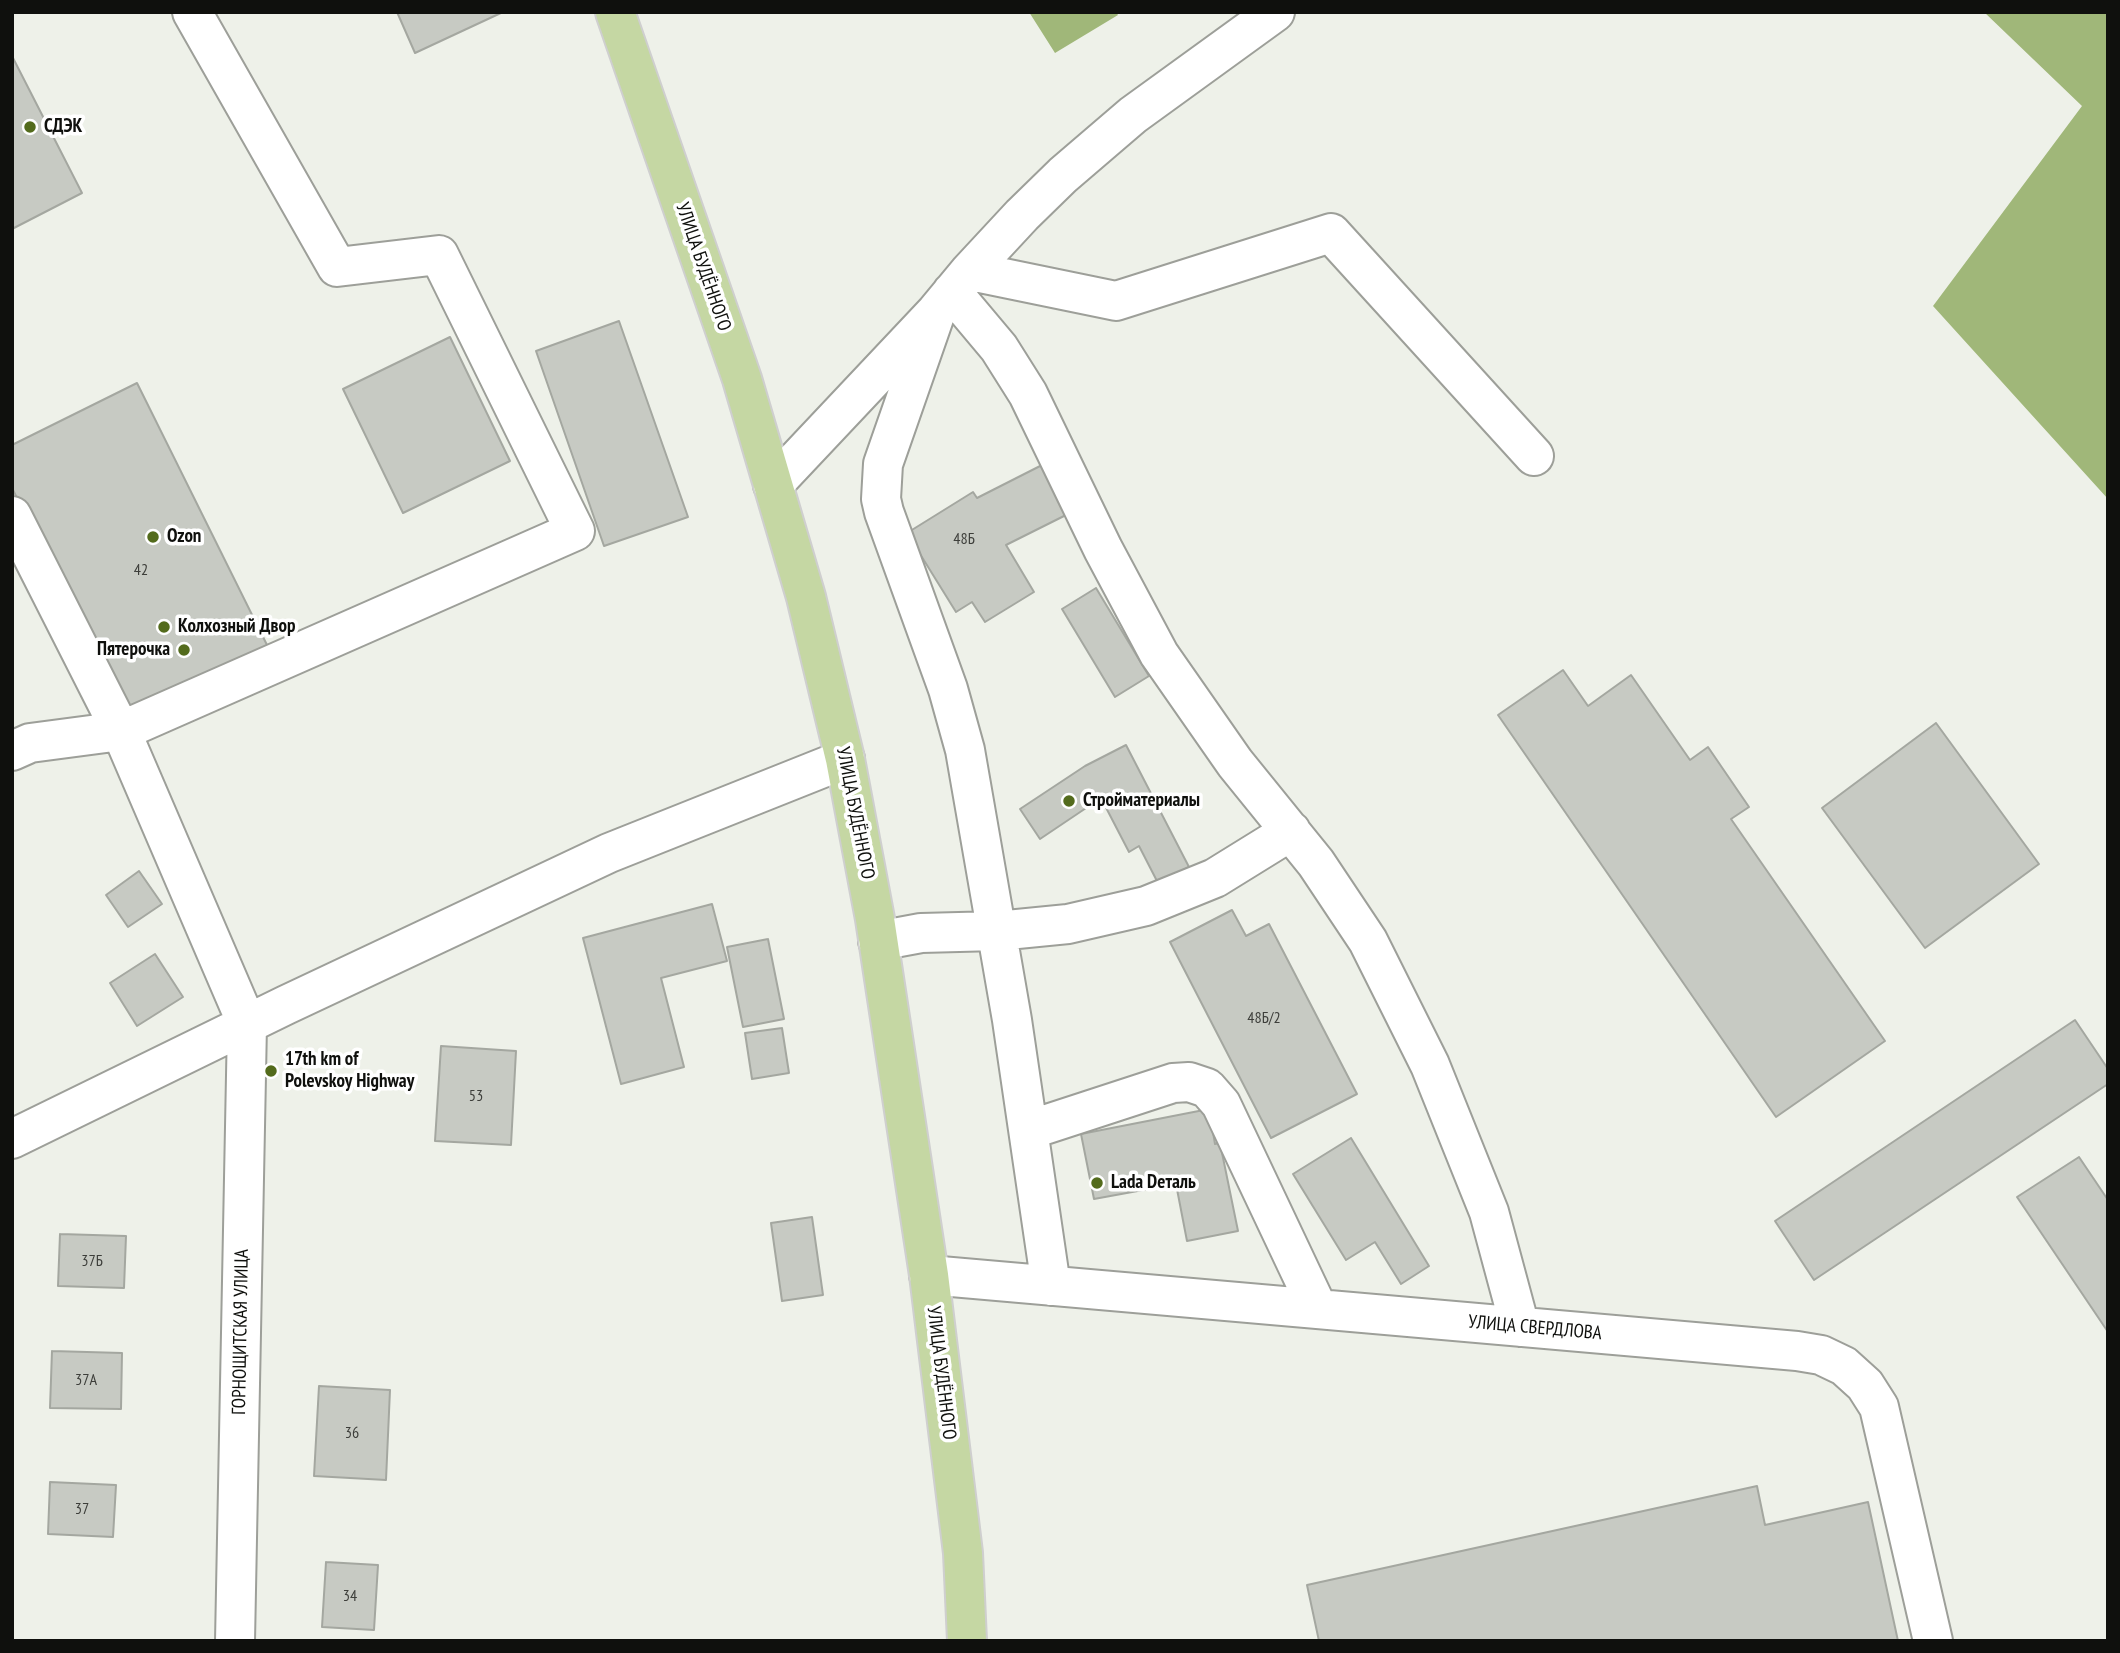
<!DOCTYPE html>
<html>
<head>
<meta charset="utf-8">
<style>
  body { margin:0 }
  #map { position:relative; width:2120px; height:1653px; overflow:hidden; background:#eef1e9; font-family:"PT Sans Narrow",sans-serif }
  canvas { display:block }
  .frame { position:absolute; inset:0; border:14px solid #0f100d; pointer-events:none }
</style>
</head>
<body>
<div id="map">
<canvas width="2120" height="1653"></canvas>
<div class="frame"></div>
</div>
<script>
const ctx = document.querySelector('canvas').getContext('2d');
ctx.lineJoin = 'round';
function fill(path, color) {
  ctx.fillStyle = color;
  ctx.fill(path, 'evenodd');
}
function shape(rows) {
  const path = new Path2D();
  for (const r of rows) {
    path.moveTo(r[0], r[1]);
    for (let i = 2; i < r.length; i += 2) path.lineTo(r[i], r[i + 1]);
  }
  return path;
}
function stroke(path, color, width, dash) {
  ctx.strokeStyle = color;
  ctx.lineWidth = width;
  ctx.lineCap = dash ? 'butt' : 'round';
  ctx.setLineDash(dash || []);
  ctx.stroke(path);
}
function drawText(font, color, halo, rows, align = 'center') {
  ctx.font = font + ' "PT Sans Narrow",sans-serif';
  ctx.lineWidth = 7;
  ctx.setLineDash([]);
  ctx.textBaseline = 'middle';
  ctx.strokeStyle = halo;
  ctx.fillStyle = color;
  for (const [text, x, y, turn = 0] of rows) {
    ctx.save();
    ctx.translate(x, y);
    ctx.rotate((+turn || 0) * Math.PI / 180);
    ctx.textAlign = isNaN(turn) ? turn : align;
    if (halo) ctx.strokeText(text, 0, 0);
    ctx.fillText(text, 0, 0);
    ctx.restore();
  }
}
fill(shape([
  [1029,12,1116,12,1118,15,1055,53],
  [1984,12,2108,12,2108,499,1933,306,2082,106]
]), '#a0b779');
const building = shape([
  [397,12,503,12,415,53,397,12],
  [12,56,82,193,12,229,12,56],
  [619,321,688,517,604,546,536,351,619,321],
  [450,337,510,461,403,513,343,389,450,337],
  [137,383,270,651,129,722,12,488,12,445,137,383],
  [1048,462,1072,512,1006,545,1034,592,985,622,972,602,956,612,907,533,973,492,977,498,1048,462],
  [1096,588,1149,676,1115,697,1062,609,1096,588],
  [1563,670,1588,706,1631,675,1690,760,1708,747,1749,807,1731,819,1885,1041,1776,1117,1498,715,1563,670],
  [1936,723,2039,864,1925,948,1822,808,1936,723],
  [1126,745,1189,867,1158,883,1139,846,1129,852,1101,798,1040,839,1020,809,1085,766,1126,745],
  [139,871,162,904,128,927,106,895,139,871],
  [712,904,727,961,661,978,684,1067,621,1084,583,938,712,904],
  [1232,910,1246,936,1269,924,1357,1094,1271,1138,1170,942,1232,910],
  [768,939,784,1019,743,1027,727,947,768,939],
  [155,954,183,997,137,1026,110,983,155,954],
  [2075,1020,2108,1069,2108,1084,1814,1280,1775,1221,2075,1020],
  [782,1028,789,1073,752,1079,745,1033,782,1028],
  [441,1046,516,1051,511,1145,435,1141,441,1046],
  [1209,1109,1215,1144,1220,1143,1238,1231,1187,1241,1176,1184,1094,1199,1081,1134,1209,1109],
  [1351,1138,1429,1266,1401,1284,1375,1242,1346,1260,1293,1174,1351,1138],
  [2079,1157,2108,1200,2108,1332,2017,1197,2079,1157],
  [812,1217,823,1295,782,1301,771,1223,812,1217],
  [60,1234,126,1236,124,1288,58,1286,60,1234],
  [52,1351,122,1353,121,1409,50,1408,52,1351],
  [319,1386,390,1390,386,1480,314,1476,319,1386],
  [50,1482,116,1485,113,1537,48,1534,50,1482],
  [1757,1486,1765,1525,1868,1502,1898,1641,1319,1641,1307,1585,1757,1486],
  [326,1562,378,1565,374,1630,322,1627,326,1562]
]);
fill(building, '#c7cac3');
stroke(building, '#a4a7a0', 2);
const minor = shape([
  [970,271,1116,301,1331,233,1534,456],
  [952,292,999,348,1028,394,1103,549,1159,654,1235,763,1316,863,1368,941,1430,1065,1489,1212,1520,1327],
  [936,312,883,464,881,499,884,512,948,689,965,750,1012,1020,1051,1286],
  [773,485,936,312,970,271,1022,215,1063,175,1133,115,1275,12],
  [12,516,121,731,247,1024,235,1641],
  [12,751,30,743,121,731,575,531,439,255,337,267,192,12],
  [878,941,921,933,997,931,1068,924,1146,906,1215,878,1291,831],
  [1029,1130,1173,1083,1189,1082,1207,1088,1221,1104,1318,1309],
  [12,1139,286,1005,609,853,845,759],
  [929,1275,1797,1351,1821,1355,1844,1366,1865,1385,1879,1407,1933,1641]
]);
const major = shape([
  [615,12,742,379,806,597,845,759,875,919,929,1275,963,1553,967,1641]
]);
stroke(minor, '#9d9f99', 42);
stroke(major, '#cfcfcf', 42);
stroke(minor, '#fff', 38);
stroke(major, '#c5d7a3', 38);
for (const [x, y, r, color] of [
  [30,127,7,"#536b1c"],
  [153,537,7,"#536b1c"],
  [164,627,7,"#536b1c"],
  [184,650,7,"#536b1c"],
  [1069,801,7,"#536b1c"],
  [271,1071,7,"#536b1c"],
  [1097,1183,7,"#536b1c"]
]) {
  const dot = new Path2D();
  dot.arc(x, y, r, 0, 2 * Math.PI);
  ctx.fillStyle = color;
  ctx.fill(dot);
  stroke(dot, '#fff', 2.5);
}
drawText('16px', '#3d3e3a', null, [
  ["48Б",964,539],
  ["42",141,570],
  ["48Б/2",1264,1018],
  ["53",476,1096],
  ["37Б",92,1261],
  ["37А",86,1380],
  ["36",352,1433],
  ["37",82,1509],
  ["34",350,1596]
]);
drawText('bold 19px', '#0f100d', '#fff', [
  ["СДЭК",44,127],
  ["Ozon",167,537],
  ["Колхозный Двор",178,627],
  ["Пятерочка",170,650,"right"],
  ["Стройматериалы",1083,801],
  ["17th km of",285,1060],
  ["Polevskoy Highway",285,1082],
  ["Lada Dеталь",1111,1183]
], 'left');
drawText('19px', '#0f100d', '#fff', [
  ["УЛИЦА БУДЁННОГО",703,267,71],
  ["УЛИЦА БУДЁННОГО",855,813,79],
  ["УЛИЦА СВЕРДЛОВА",1535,1328,5],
  ["ГОРНОЩИТСКАЯ УЛИЦА",241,1332,-89],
  ["УЛИЦА БУДЁННОГО",941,1373,83]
]);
</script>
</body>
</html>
